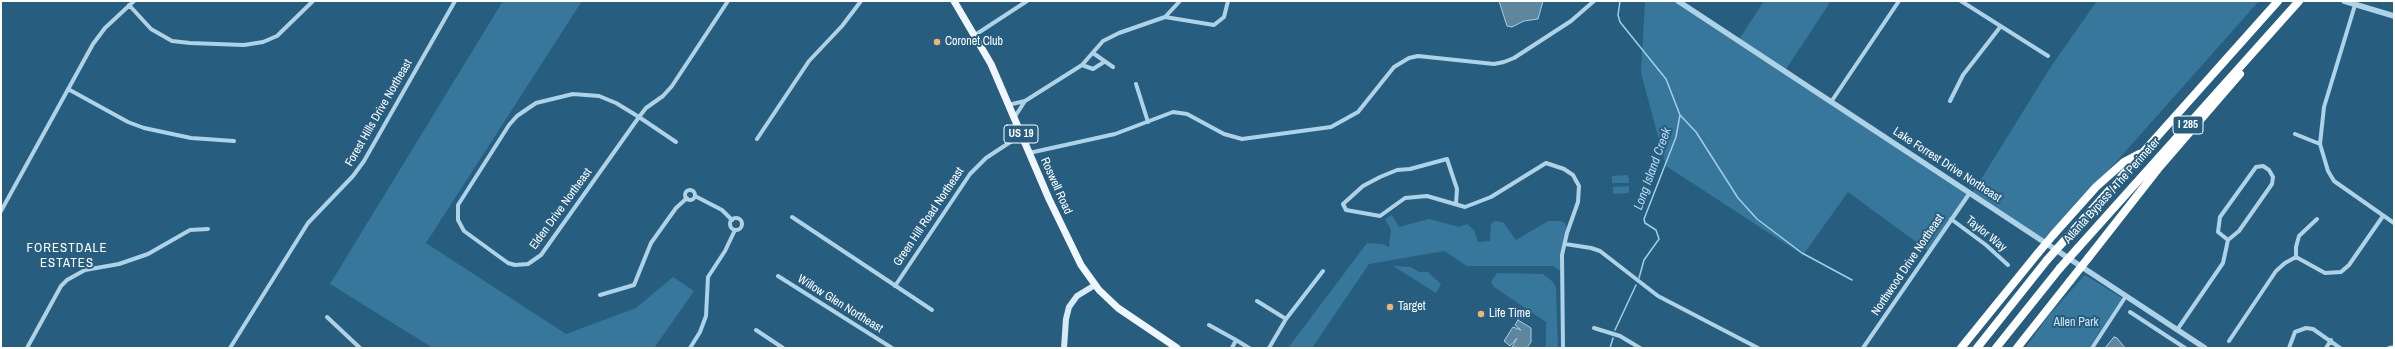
<!DOCTYPE html>
<html>
<head>
<meta charset="utf-8">
<style>
  body { margin:0 }
  #map { position:relative; width:2395px; height:349px; overflow:hidden; background:#275e80; font-family:"Archivo Narrow",sans-serif }
  canvas { display:block }
  .frame { position:absolute; inset:0; border:2px solid #fff; pointer-events:none }
</style>
</head>
<body>
<div id="map">
<canvas width="2395" height="349"></canvas>
<div class="frame"></div>
</div>
<script>
const ctx = document.querySelector('canvas').getContext('2d');
ctx.lineJoin = 'round';
function fill(path, color) {
  ctx.fillStyle = color;
  ctx.fill(path, 'evenodd');
}
function shape(rows) {
  const path = new Path2D();
  for (const r of rows) {
    if (r.length === 3) {
      path.moveTo(r[0] + r[2], r[1]);
      path.arc(r[0], r[1], r[2], 0, 2 * Math.PI);
      continue;
    }
    path.moveTo(r[0], r[1]);
    for (let i = 2; i < r.length; i += 2) path.lineTo(r[i], r[i + 1]);
  }
  return path;
}
function stroke(path, color, width, dash) {
  ctx.strokeStyle = color;
  ctx.lineWidth = width;
  ctx.lineCap = dash ? 'butt' : 'round';
  ctx.setLineDash(dash || []);
  ctx.stroke(path);
}
function drawText(font, color, halo, rows, align = 'center') {
  ctx.font = font + ' "Archivo Narrow",sans-serif';
  ctx.lineWidth = 4;
  ctx.setLineDash([]);
  ctx.textBaseline = 'middle';
  ctx.strokeStyle = halo;
  ctx.fillStyle = color;
  for (const [text, x, y, turn = 0] of rows) {
    ctx.save();
    ctx.translate(x, y);
    ctx.rotate((+turn || 0) * Math.PI / 180);
    ctx.textAlign = isNaN(turn) ? turn : align;
    if (halo) ctx.strokeText(text, 0, 0);
    ctx.fillText(text, 0, 0);
    ctx.restore();
  }
}
fill(shape([
  [503,1,582,1,426,243,566,334,636,308,673,277,694,291,654,348,433,348,330,284],
  [1645,1,1678,1,1738,41,1764,1,1831,1,1784,72,1970,197,2052,65,2097,1,2259,1,2045,242,1970,197,1931,253,1848,192,1803,255,1666,166,1641,73],
  [1628,175,1629,183,1612,183,1612,176],
  [1629,186,1629,193,1613,194,1613,187],
  [1392,215,1399,227,1429,219,1459,227,1467,224,1474,230,1478,242,1490,241,1491,224,1494,221,1503,222,1516,240,1548,221,1560,221,1565,223,1567,230,1562,272,1553,266,1467,266,1444,251,1369,264,1312,348,1288,348,1367,243,1383,244,1389,247,1391,230,1385,219],
  [1393,266,1411,267,1419,272,1428,272,1441,284,1436,293],
  [1497,273,1543,274,1553,282,1556,288,1558,348,1544,348,1546,345,1546,322,1494,287,1491,282],
  [2085,275,2122,298,2089,348,2025,348,2049,315]
]), '#37779b');
const water = shape([
  [1499,1,1543,1,1538,19,1524,21,1512,27,1507,26,1499,1],
  [1518,320,1531,328,1531,342,1527,348,1512,347,1517,338,1510,346,1504,341,1513,327,1521,330,1515,325,1518,320],
  [2114,337,2117,338,2125,348,2105,348,2114,337]
]);
fill(water, '#5e869c');
stroke(water, '#a3cee6', 1);
stroke(shape([
  [1620,1,1618,15,1620,22,1666,79,1680,115,1676,137,1644,219,1645,223,1656,230,1659,239,1644,260,1639,278],
  [1680,115,1696,132,1738,198,1757,219,1802,253,1852,280],
  [1615,330,1636,285],
  [1610,348,1613,338]
]), '#a3cee6', 1.5);
stroke(shape([
  [1961,1,2048,56],
  [129,5,151,29,172,41,190,43,244,45,263,42,277,36,313,1],
  [2355,5,2324,107,2320,144,2328,171,2334,181,2394,223],
  [1165,17,1180,1],
  [975,35,1027,1],
  [1093,53,1113,67],
  [1082,65,1093,69,1104,62],
  [1136,84,1148,122],
  [68,89,128,122,144,128,191,138,234,141],
  [573,94,599,96,616,103,639,117,541,255,528,264,515,265,508,263,464,231,458,220,458,205,509,125,517,116,536,103,573,94],
  [1950,101,1963,75,2001,26],
  [1831,102,1899,1],
  [1008,105,1025,101],
  [1014,118,1025,101,1082,65,1103,41,1119,33,1165,17,1214,25,1224,17,1228,1],
  [2295,134,2320,144],
  [757,139,809,61,842,26,861,1],
  [676,142,639,117,646,108,663,96,672,86,728,1],
  [1029,153,1115,134,1173,112,1187,114,1224,134,1242,139,1331,127,1358,112,1394,67,1409,58,1418,56,1494,64,1504,62,1514,58,1571,21,1594,1],
  [2256,167,2263,166,2269,170,2273,177,2272,184,2239,231,2228,240,2218,232,2220,217,2256,167],
  [690,195,5],
  [695,196,722,210,732,220],
  [1456,204,1457,189,1447,159,1410,169,1397,170,1380,177,1363,186,1343,204,1346,210,1380,216,1405,198,1427,196,1465,207,1491,197,1546,163,1564,169,1573,175,1579,186,1578,202,1567,233,1562,255,1563,348],
  [1,211,93,44,105,28,134,1],
  [792,217,932,310],
  [736,224,6],
  [1951,219,1986,245,2008,265],
  [1565,244,1591,248,1600,251,1658,296,1758,348],
  [2296,257,2325,273,2341,272,2349,265,2383,216],
  [2296,257,2296,247,2299,236,2317,219],
  [778,276,892,348],
  [895,286,970,174,986,158,1021,135],
  [600,295,634,285,651,243,676,208,687,198],
  [1257,301,1286,319],
  [2130,312,2185,348],
  [327,317,360,348],
  [1209,325,1236,340],
  [1594,328,1620,336,1640,348],
  [756,330,783,348],
  [2177,330,2223,263,2228,240],
  [2229,341,2276,271,2285,263,2296,257],
  [27,348,61,286,67,280,85,270,119,264,148,254,190,230,208,229],
  [230,348,308,223,353,176,364,161,455,1],
  [690,348,700,332,706,316,708,277,725,251,735,230],
  [1232,348,1236,340,1249,348],
  [1269,348,1286,319,1323,271],
  [1863,348,1969,194],
  [2092,348,2126,296],
  [2289,348,2295,332,2306,328,2313,329,2340,348],
  [2326,348,2331,340],
  [2389,348,2394,347]
]), '#aed2e6', 4);
stroke(shape([
  [1678,1,2205,348],
  [2344,1,2394,16]
]), '#aed2e6', 5.5);
stroke(shape([
  [1064,348,1066,319,1069,307,1077,296,1095,285]
]), '#d7eaf6', 6);
stroke(shape([
  [954,1,991,64,1049,199,1081,265,1099,290,1118,308,1177,348]
]), '#eff7fd', 7);
stroke(shape([
  [2054,234,2096,187,2124,162,2139,154],
  [2064,241,2278,1],
  [2077,249,2299,1],
  [2089,257,2158,169,2240,74],
  [1961,348,2038,253],
  [1977,348,2047,260],
  [1996,348,2060,268],
  [2017,348,2070,281]
]), '#fff', 8);
stroke(shape([
  [2038,253,2054,234],
  [2047,260,2064,241],
  [2060,268,2077,249],
  [2070,281,2089,257]
]), '#fff', 8);
for (const [x, y, r, color] of [
  [937,42,4,"#eeb474"],
  [1390,307,4,"#eeb474"],
  [1481,314,4,"#eeb474"]
]) {
  const dot = new Path2D();
  dot.arc(x, y, r, 0, 2 * Math.PI);
  ctx.fillStyle = color;
  ctx.fill(dot);
  stroke(dot, '#275e80', 1.5);
}
for (const [x, y, w] of [
  [2188,125,30],
  [1021,134,34]
]) {
  const box = new Path2D();
  box.roundRect(x - w / 2, y - 9, w, 18, 3);
  ctx.fillStyle = '#275e80';
  ctx.fill(box);
  stroke(box, '#fff', 1);
}
drawText('bold 11px', '#fff', null, [
  ["I 285",2188,125],
  ["US 19",1021,134]
]);
drawText('12px', '#fff', '#275e80', [
  ["Coronet Club",945,42],
  ["Target",1398,307],
  ["Life Time",1489,314]
], 'left');
drawText('12px', '#fff', '#275e80', [
  ["Forest Hills Drive Northeast",379,113,-60],
  ["Lake Forrest Drive Northeast",1947,165,33],
  ["Roswell Road",1056,186,66],
  ["Atlanta Bypass / The Perimeter",2112,191,-48],
  ["Elden Drive Northeast",561,209,-54],
  ["Green Hill Road Northeast",929,217,-56],
  ["Taylor Way",1986,234,39],
  ["Northwood Drive Northeast",1908,265,-56],
  ["Willow Glen Northeast",840,304,32]
]);
drawText('12px', '#d1e8f5', '#275e80', [
  ["Allen Park",2076,323]
]);
drawText('italic 13px', '#b9dbed', '#275e80', [
  ["Long Island Creek",1653,169,-70]
]);
ctx.letterSpacing = '1px';
drawText('13px', '#fff', '#275e80', [
  ["FORESTDALE",67,249],
  ["ESTATES",67,264]
]);
ctx.letterSpacing = '0px';
</script>
</body>
</html>
